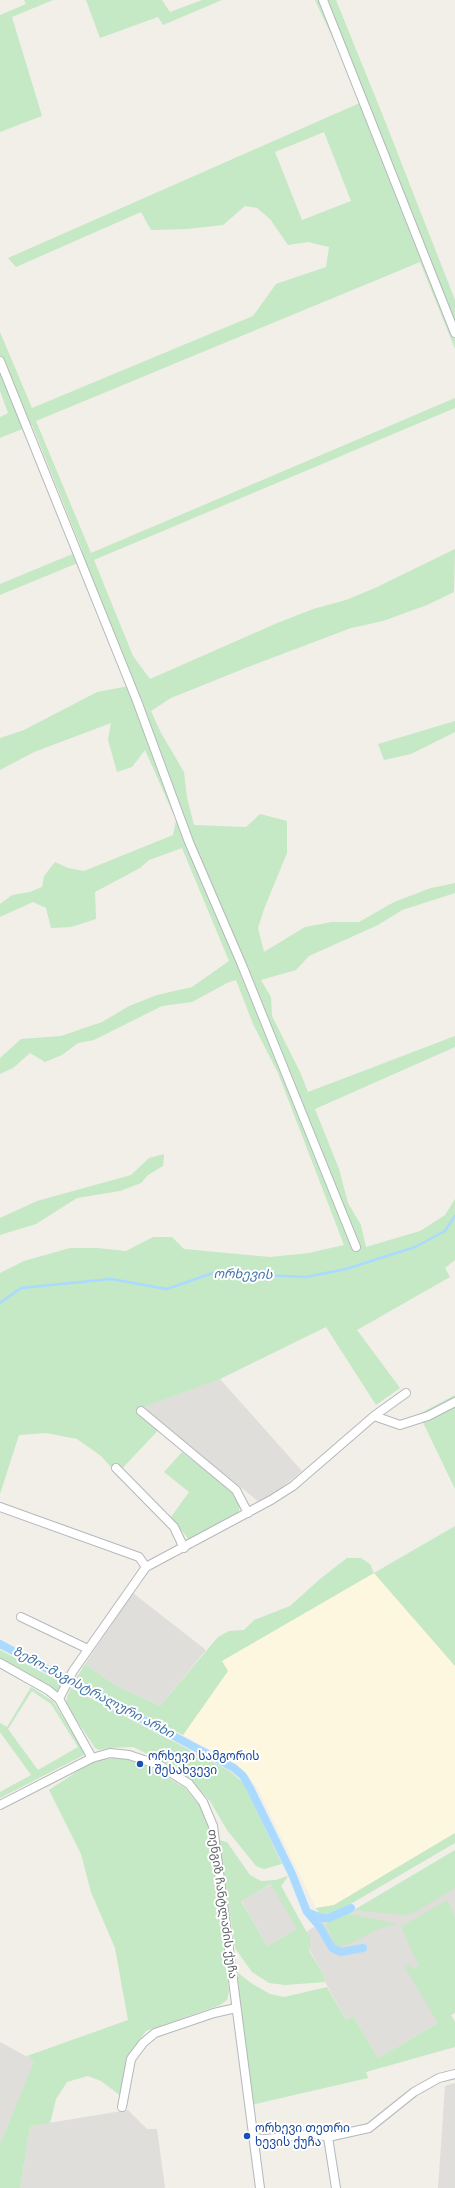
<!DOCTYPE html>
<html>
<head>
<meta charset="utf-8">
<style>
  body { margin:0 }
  canvas { display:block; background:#f1efe8 }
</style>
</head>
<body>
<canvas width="455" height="2188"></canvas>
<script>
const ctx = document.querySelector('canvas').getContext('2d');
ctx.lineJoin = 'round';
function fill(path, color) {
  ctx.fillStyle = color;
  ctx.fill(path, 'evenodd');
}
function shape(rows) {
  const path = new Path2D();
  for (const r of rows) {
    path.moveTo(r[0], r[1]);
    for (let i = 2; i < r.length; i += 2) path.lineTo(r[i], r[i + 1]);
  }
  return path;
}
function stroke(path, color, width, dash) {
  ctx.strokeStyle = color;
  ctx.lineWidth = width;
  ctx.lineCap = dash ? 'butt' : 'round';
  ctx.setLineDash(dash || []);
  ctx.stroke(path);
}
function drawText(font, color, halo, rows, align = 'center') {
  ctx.font = font + ' "Varela Round","Noto Sans Georgian",sans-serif';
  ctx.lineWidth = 4;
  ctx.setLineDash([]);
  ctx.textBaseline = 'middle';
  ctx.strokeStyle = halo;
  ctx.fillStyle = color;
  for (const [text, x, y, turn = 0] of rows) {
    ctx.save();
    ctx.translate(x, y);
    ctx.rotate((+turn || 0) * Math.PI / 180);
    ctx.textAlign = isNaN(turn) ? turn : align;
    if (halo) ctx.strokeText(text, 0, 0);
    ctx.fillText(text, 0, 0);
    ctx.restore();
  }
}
fill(shape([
  [374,1573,455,1666,455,1833,334,1905,316,1908,259,1791,247,1774,233,1762,183,1735,228,1671,221,1661]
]), '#fef7e0');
fill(shape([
  [220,1379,302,1471,269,1498,259,1502,163,1425,143,1407],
  [133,1593,206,1650,160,1706,117,1686,85,1664],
  [288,1876,281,1886,306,1932,322,1922,334,1921,354,1910,404,1913,455,1886,455,2013,378,2058,353,2016,346,2020,325,1982,324,1975,297,1929,267,1946,241,1900],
  [0,2042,35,2061,0,2144],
  [455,2083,455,2188,438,2188,445,2086],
  [128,2110,147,2129,157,2129,165,2188,20,2188,30,2126]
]), '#e0deda');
fill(shape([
  [24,0,53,0,12,17,42,116,0,132,0,15,26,4],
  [86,0,162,0,170,12,202,0,222,0,163,25,158,17,100,38],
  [315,0,336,0,383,116,455,300,455,349,420,262,36,421,91,553,455,398,455,408,94,560,133,656,150,679,275,624,313,609,346,600,375,588,455,549,454,592,427,605,383,621,351,628,248,667,171,698,151,711,161,733,184,772,187,798,194,825,246,827,260,814,287,821,287,853,264,909,258,928,264,952,305,927,332,922,359,922,394,902,431,888,455,883,455,893,402,910,378,925,309,956,296,970,261,980,271,997,272,1016,300,1072,308,1092,455,1036,455,1047,315,1109,339,1169,348,1203,361,1225,366,1247,420,1231,445,1215,455,1199,455,1260,445,1268,450,1277,357,1330,400,1388,376,1405,326,1327,220,1379,144,1407,163,1425,117,1474,101,1456,77,1439,46,1433,19,1435,0,1494,0,1273,24,1261,70,1248,97,1248,126,1251,153,1237,172,1237,184,1249,270,1257,309,1253,344,1245,278,1073,253,1024,236,980,227,983,192,1002,162,1006,94,1040,78,1043,62,1055,45,1062,30,1053,13,1068,0,1074,0,1058,21,1039,61,1036,102,1022,129,1006,157,995,192,987,229,961,182,848,149,860,140,868,95,892,96,919,71,927,51,928,46,908,33,902,0,917,0,904,12,895,30,892,42,887,44,876,55,862,68,868,84,871,173,835,176,820,145,750,132,767,117,772,108,740,111,723,34,752,0,770,0,738,24,730,97,692,134,685,85,560,0,595,0,584,82,550,32,425,0,438,0,417,8,413,0,391,0,332,32,408,253,316,276,284,326,267,329,247,308,242,288,245,270,219,257,208,245,206,223,225,188,229,151,230,141,212,16,267,8,258,362,102],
  [324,132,351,201,302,220,275,152],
  [455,721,455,732,411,754,384,760,378,744],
  [164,1154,163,1166,148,1175,141,1183,120,1191,77,1198,36,1224,0,1235,0,1218,37,1201,131,1175,149,1158],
  [455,1395,455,1489,419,1414],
  [182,1452,234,1493,240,1504,239,1511,232,1519,189,1540,171,1517,189,1492,164,1472],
  [455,1526,455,1666,374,1573,222,1661,228,1671,183,1735,75,1680,85,1664,117,1686,160,1706,218,1637,229,1631,244,1630,254,1620,290,1606,320,1579,347,1558,361,1558,370,1564,374,1573],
  [0,1650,62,1683,58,1692,54,1693,0,1660],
  [31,1687,53,1701,86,1754,0,1798,0,1792,31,1775,0,1732,0,1723,7,1727],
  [32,1691,51,1704,78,1747,38,1770,8,1729],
  [71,1688,230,1771,244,1784,282,1864,264,1869,256,1866,227,1830,210,1801,191,1782,168,1764,133,1747,110,1748,99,1750,95,1748,66,1704,67,1697],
  [113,1758,128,1759,156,1770,185,1788,200,1806,208,1825,229,1991,227,2000,220,2005,146,2031,126,2059,121,2096,101,2081,88,2076,67,2082,56,2099,50,2123,30,2126,20,2188,0,2188,0,2144,34,2062,27,2056,128,2020,115,1948,91,1892,81,1854,49,1790,93,1761],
  [455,1833,455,1843,342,1909,329,1916,320,1914,316,1908,334,1905],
  [219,1840,227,1842,250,1875,261,1881,276,1880,288,1876,281,1886,311,1940,309,1951,324,1975,325,1982,285,1985,269,1983,252,1972,244,1961,235,1948],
  [271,1884,297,1929,267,1946,241,1901],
  [455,1850,455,1888,415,1912,404,1915,354,1910],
  [447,1900,455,1916,455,2012,451,2015,455,2022,455,2047,366,2072,368,2078,251,2105,237,1972,251,1983,270,1994,284,1997,327,1987,346,2020,353,2016,378,2058,438,2023,405,1967,410,1964,413,1969,419,1966,401,1927],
  [346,1913,397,1924,378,1929,354,1942,337,1948,325,1924]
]), '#c5e8c5');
stroke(shape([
  [0,1303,21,1288,111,1279,167,1289,213,1273,306,1277,346,1269,415,1247,445,1231,455,1216]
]), '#aadaff', 2.5);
stroke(shape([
  [0,1644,234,1768,243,1776,250,1788,292,1874,307,1912,320,1927,332,1948,341,1952,363,1948],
  [309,1913,322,1918,329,1918,351,1908]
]), '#aadaff', 8);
const minor = shape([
  [323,0,455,333],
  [0,361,137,701,189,842,242,965,356,1247],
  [141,1411,236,1490,248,1513],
  [374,1416,400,1425,428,1416,455,1402],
  [116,1468,174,1527,184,1548],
  [0,1507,139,1557,146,1567],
  [21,1617,88,1649],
  [0,1663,48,1690,59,1699,92,1758],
  [59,1699,73,1671,146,1567,271,1500,293,1486,374,1416,406,1393],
  [0,1805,92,1758,110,1753,129,1755,159,1765,189,1784,203,1802,213,1826,260,2188],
  [122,2107,131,2059,143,2043,155,2033,214,2013,236,2008],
  [328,2137,336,2188],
  [253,2138,265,2139,316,2134,328,2137,369,2128,414,2092,439,2078,455,2074]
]);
stroke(minor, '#b5b8bc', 10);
stroke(minor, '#fff', 8);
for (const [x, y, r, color] of [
  [140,1764,4,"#1a4fb4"],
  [247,2136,4,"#1a4fb4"]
]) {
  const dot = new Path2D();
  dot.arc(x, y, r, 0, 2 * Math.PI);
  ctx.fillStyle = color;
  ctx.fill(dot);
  stroke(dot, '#fff', 1.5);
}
drawText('12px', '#164399', '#fff', [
  ["ორხევი სამგორის",148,1757],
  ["I შესახვევი",148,1771],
  ["ორხევი თეთრი",255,2129],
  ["ხევის ქუჩა",255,2143]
], 'left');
drawText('12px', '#5f6368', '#fff', [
  ["თენგიზ ჩანტლაძის ქუჩა",222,1904,82]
]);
drawText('italic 13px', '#4174aa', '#fff', [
  ["ორხევის",243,1275,1],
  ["ზემო-მაგისტრალური არხი",93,1693,28]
]);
</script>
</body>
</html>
